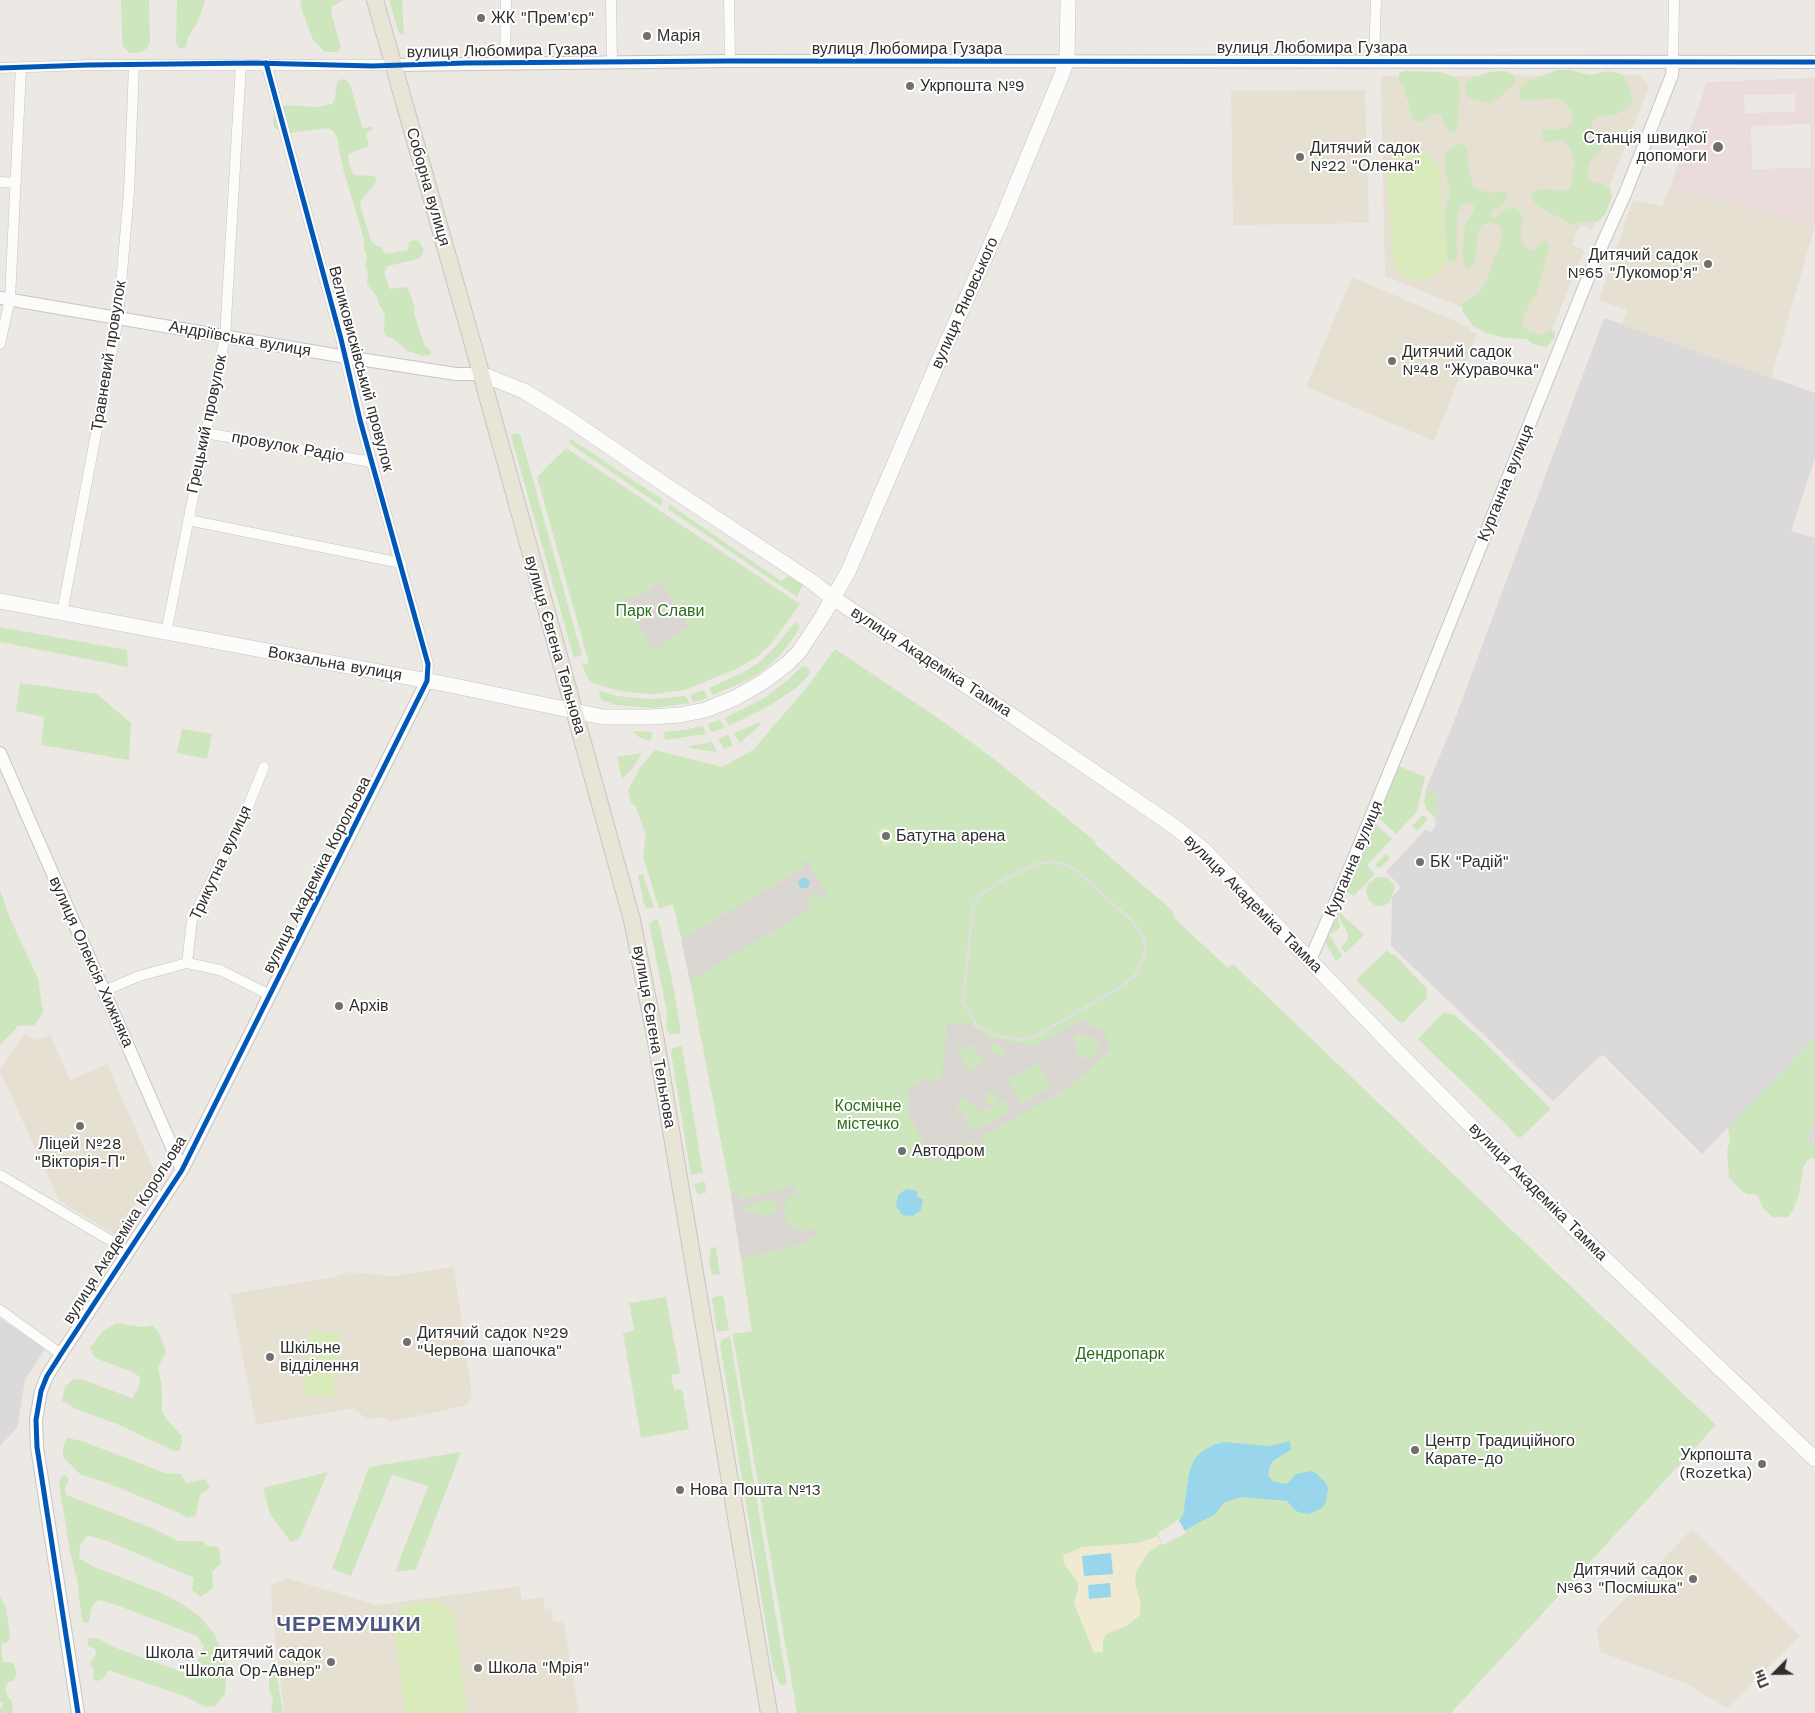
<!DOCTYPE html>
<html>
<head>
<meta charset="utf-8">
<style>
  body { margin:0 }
  #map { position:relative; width:1815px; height:1713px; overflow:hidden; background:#ece8e4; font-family:"Work Sans",sans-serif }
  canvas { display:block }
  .north { position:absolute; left:1750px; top:1648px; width:50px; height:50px; -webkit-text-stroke:4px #fff; paint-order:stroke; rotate:247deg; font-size:14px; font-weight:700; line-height:20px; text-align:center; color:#2e2e2e }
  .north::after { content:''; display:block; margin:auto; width:18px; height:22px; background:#2e2e2e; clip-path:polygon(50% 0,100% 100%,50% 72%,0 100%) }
</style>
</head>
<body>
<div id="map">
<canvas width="1815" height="1713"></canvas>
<div class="north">Пн</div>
</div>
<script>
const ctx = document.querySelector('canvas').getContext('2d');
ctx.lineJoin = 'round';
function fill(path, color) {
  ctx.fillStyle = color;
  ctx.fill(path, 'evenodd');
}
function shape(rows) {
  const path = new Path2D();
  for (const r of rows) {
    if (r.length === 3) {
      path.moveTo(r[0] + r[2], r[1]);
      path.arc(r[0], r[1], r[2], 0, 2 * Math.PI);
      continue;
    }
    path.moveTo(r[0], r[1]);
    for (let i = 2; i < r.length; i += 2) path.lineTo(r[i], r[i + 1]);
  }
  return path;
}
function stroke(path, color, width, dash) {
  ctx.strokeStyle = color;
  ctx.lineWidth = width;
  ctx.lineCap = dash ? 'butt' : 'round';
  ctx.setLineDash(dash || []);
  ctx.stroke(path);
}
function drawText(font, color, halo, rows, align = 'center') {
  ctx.font = font + ' "Work Sans",sans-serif';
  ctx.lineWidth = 4;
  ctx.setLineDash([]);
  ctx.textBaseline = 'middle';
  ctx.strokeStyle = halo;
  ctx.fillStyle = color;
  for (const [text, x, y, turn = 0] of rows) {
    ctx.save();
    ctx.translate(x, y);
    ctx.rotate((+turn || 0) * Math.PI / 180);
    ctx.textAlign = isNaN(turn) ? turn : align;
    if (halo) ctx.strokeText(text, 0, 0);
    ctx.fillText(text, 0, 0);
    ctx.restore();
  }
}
fill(shape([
  [1604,318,1815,393,1815,458,1791,531,1815,538,1815,1038,1702,1154,1603,1055,1599,1057,1553,1101,1391,946,1392,897,1401,887,1386,872,1426,829,1430,833,1435,827,1438,793,1426,789,1453,724],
  [1815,1115,1815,1143,1807,1141],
  [0,1318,45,1349,25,1380,17,1428,0,1446]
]), '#dcd9db');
fill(shape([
  [1641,75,1649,86,1592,230,1580,225,1572,245,1584,250,1547,342,1385,276,1381,76],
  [1365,90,1369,223,1233,225,1231,91],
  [1670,187,1815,226,1771,378,1622,325,1627,310,1599,300,1633,200,1662,206],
  [1352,277,1469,327,1471,331,1477,334,1434,441,1306,387],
  [25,1034,37,1040,50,1035,70,1080,107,1064,155,1173,115,1235,59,1201,0,1071,0,1069],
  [454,1267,472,1396,467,1405,390,1422,380,1417,368,1420,353,1408,256,1425,230,1294,334,1277,349,1272,392,1276],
  [1692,1529,1800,1636,1727,1708,1685,1683,1600,1652,1597,1628],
  [286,1578,377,1605,520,1586,522,1600,543,1597,545,1609,551,1608,553,1620,564,1623,579,1713,284,1713,272,1611,271,1586]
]), '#e6e0d3');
fill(shape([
  [1815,78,1815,226,1670,187,1707,82],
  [1795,94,1795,112,1745,113,1744,95],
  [1810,124,1811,168,1752,169,1751,126]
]), '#e9dcdb');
fill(shape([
  [121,0,149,0,150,42,147,48,140,52,129,53,123,46,122,36],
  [177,0,205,0,199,19,188,38,186,46,182,49,179,48,176,43],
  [302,0,344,0,331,7,332,16,341,47,338,52,325,52,313,40,300,5],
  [389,0,402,0,404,35,399,33],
  [1557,70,1571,70,1590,75,1608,71,1621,74,1627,83,1631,94,1632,104,1627,108,1617,114,1595,118,1591,124,1593,133,1599,139,1603,148,1592,159,1588,166,1588,179,1594,183,1602,183,1611,189,1612,197,1605,215,1597,222,1578,222,1572,225,1545,210,1532,200,1531,194,1535,190,1545,189,1562,191,1570,188,1572,180,1572,171,1575,162,1570,149,1562,140,1548,142,1543,140,1541,132,1544,129,1560,129,1568,127,1573,122,1572,111,1568,105,1556,98,1525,101,1520,98,1519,89,1523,83],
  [1405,71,1440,72,1455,77,1459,83,1461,93,1458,106,1458,124,1456,131,1452,132,1447,128,1440,114,1433,114,1421,122,1412,119,1409,108,1409,101,1405,96,1405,87,1398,80,1399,73],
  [1506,71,1514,75,1516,81,1513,86,1507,89,1501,96,1491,103,1476,101,1467,96,1465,86,1469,79,1490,72],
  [341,79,346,80,350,84,362,127,366,128,372,126,372,130,366,133,369,146,353,152,349,154,348,158,351,170,355,175,374,176,377,179,375,184,361,200,360,205,371,241,378,247,381,246,385,254,408,250,409,242,414,240,419,241,424,250,422,255,418,259,388,266,384,272,390,289,406,287,409,291,415,307,414,312,419,330,425,346,431,351,431,354,428,355,423,356,408,351,395,340,386,336,384,332,385,314,378,303,377,297,367,284,368,274,365,266,367,258,364,248,364,239,343,169,337,137,333,131,327,128,289,133,274,128,273,121,275,112,280,108,286,105,316,107,332,104,335,98,337,82],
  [1460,143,1465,146,1468,151,1468,164,1473,187,1489,193,1503,191,1506,192,1507,196,1505,202,1491,212,1491,217,1494,219,1497,217,1502,211,1512,207,1517,209,1521,213,1523,221,1520,231,1522,242,1526,249,1533,251,1537,249,1539,243,1544,241,1548,243,1549,249,1537,292,1524,315,1522,323,1525,329,1534,333,1543,335,1548,330,1555,331,1555,337,1549,345,1545,347,1533,344,1526,339,1505,338,1487,333,1473,326,1462,311,1462,303,1478,294,1487,281,1493,261,1502,240,1502,232,1498,225,1492,223,1483,224,1478,231,1475,261,1472,267,1468,269,1465,266,1462,256,1465,224,1474,211,1474,205,1469,203,1463,204,1457,213,1457,256,1455,262,1447,260,1445,211,1450,193,1445,169,1444,157,1449,149],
  [514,433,520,434,582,655,574,658,511,436],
  [571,439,663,500,661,506,569,443],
  [566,448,800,604,772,643,757,657,736,669,685,690,656,694,636,693,620,691,594,684,589,680,582,665,589,663,537,477],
  [669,504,781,581,790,575,803,584,797,597,668,509],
  [795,622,800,626,796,634,782,653,766,668,750,679,713,695,709,688,746,671,761,661,775,647],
  [0,627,127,650,128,667,0,642],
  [835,649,938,718,994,759,1096,842,1095,844,1173,911,1174,918,1228,968,1233,964,1716,1425,1451,1713,797,1713,733,1336,733,1334,752,1331,731,1194,684,950,673,904,659,909,643,856,646,836,636,807,631,803,628,790,641,766,655,750,722,767,753,750,806,688],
  [802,666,804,666,809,669,810,674,796,688,771,705,729,726,725,718,766,697,788,680],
  [20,683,97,694,131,723,129,760,41,745,44,717,16,711],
  [599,690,617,696,634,698,654,699,685,696,690,703,653,708,616,705,601,700],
  [704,690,708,698,693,702,690,695],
  [720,720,724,728,711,732,708,724],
  [758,723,760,723,760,725,740,743,734,733],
  [703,726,706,734,665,740,664,732,684,730],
  [182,729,212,734,207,759,177,753],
  [633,731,652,732,651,741,640,738],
  [728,735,733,745,724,749,718,739],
  [712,742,717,752,689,748,690,746],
  [642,753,633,768,622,779,617,757],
  [1399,766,1425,777,1417,812,1396,834,1378,817],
  [1426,789,1438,793,1436,819,1426,809,1424,801],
  [1423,815,1428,819,1417,831,1412,826],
  [1375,823,1392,839,1367,865,1375,874,1354,896,1346,892],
  [1386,853,1390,858,1379,869,1375,865],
  [643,874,654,908,647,908,644,904,638,875],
  [1377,877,1388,878,1395,886,1390,902,1383,906,1376,906,1369,901,1366,891,1368,884],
  [0,890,10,918,38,979,43,1012,35,1025,18,1026,0,1045],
  [1338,911,1364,935,1345,953,1341,947,1347,941,1348,935,1346,929,1342,925],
  [1337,913,1340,927,1332,934,1330,931],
  [658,919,674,989,681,1034,670,1034,666,1029,667,1012,649,924,654,920],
  [1329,934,1342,956,1336,961,1325,942],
  [1387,950,1391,954,1395,955,1427,989,1427,998,1402,1024,1356,980],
  [1443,1013,1453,1014,1474,1032,1551,1109,1520,1138,1515,1135,1508,1126,1418,1039],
  [1815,1038,1815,1115,1807,1141,1815,1143,1815,1159,1810,1158,1807,1161,1803,1168,1799,1194,1793,1210,1788,1217,1773,1217,1763,1208,1758,1196,1754,1194,1747,1194,1740,1189,1729,1178,1727,1152,1730,1140,1728,1127],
  [682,1046,703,1173,691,1175,671,1052,673,1048],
  [705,1182,706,1193,698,1194,694,1184],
  [716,1247,720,1274,712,1275,709,1263,711,1248],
  [723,1295,729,1330,717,1332,712,1298],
  [666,1297,680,1373,671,1375,674,1390,682,1389,689,1429,641,1438,623,1333,634,1330,629,1303],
  [116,1323,141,1327,153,1325,161,1337,166,1352,158,1367,162,1387,162,1411,167,1420,182,1436,182,1443,179,1451,174,1451,117,1424,76,1409,62,1401,65,1387,72,1380,81,1379,132,1398,139,1387,140,1377,132,1372,95,1358,90,1348,102,1332],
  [730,1337,787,1684,780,1685,773,1668,720,1344,723,1339],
  [67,1438,82,1441,165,1473,181,1474,186,1483,206,1479,210,1488,200,1495,196,1516,187,1518,179,1513,110,1484,80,1474,63,1457,63,1448],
  [461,1452,416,1569,395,1572,428,1486,392,1475,351,1576,332,1569,369,1467],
  [328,1472,299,1539,291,1542,270,1514,263,1488],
  [65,1475,69,1479,65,1489,66,1494,69,1496,152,1528,178,1541,201,1541,208,1546,219,1547,221,1563,212,1572,213,1588,201,1597,192,1590,194,1578,110,1542,87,1535,80,1545,79,1558,94,1567,157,1591,177,1601,198,1615,214,1633,227,1665,225,1694,215,1706,205,1707,184,1696,111,1671,108,1671,103,1679,97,1681,93,1679,94,1670,90,1664,96,1654,95,1649,88,1646,88,1639,93,1638,99,1639,116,1648,185,1673,197,1663,204,1646,197,1636,114,1604,98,1600,92,1606,89,1622,86,1623,82,1621,77,1580,70,1551,59,1483,61,1478],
  [0,1596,6,1607,10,1636,8,1642,1,1644,3,1662,14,1663,16,1672,16,1677,13,1681,8,1682,5,1688,7,1696,12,1701,13,1713,0,1713,0,1708,3,1706,2,1702,0,1702],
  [274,1672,276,1673,283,1713,271,1713,273,1700,269,1689,269,1677,270,1673]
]), '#cee6be');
fill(shape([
  [1158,1536,1162,1543,1149,1552,1136,1571,1135,1584,1141,1604,1140,1615,1128,1625,1107,1634,1103,1640,1103,1652,1094,1653,1075,1606,1074,1601,1078,1590,1078,1583,1065,1565,1063,1561,1064,1555,1082,1547,1137,1543]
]), '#f0ead3');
fill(shape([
  [1413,152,1424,153,1431,157,1436,163,1440,172,1446,255,1445,265,1439,272,1431,277,1420,280,1405,277,1399,272,1394,262,1387,176,1388,167,1393,159,1402,154],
  [887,826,895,840,884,847,876,832],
  [309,1330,340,1333,333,1398,302,1394],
  [438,1601,447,1606,452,1613,455,1623,467,1713,405,1713,394,1623,401,1609,409,1604]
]), '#d9eabb');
fill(shape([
  [661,581,689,626,653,651,623,598,635,597,646,593],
  [808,860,828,897,823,900,818,892,806,899,811,908,690,981,681,939,804,868,801,864],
  [1084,1018,1090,1026,1098,1027,1104,1032,1111,1049,1090,1070,1061,1092,981,1137,984,1144,969,1142,962,1147,964,1150,957,1151,935,1163,907,1111,909,1099,905,1091,927,1079,929,1082,941,1077,945,1053,946,1023,968,1024,991,1038,1028,1045,1031,1048],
  [1078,1034,1092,1037,1098,1042,1099,1049,1093,1058,1085,1059,1078,1055,1074,1037],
  [993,1043,1006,1050,1002,1057,990,1050],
  [972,1044,984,1063,970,1072,957,1053],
  [1039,1063,1050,1087,1023,1103,1020,1102,1008,1080],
  [989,1092,994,1092,998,1097,997,1101,994,1104,989,1104,985,1099,986,1095],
  [964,1097,977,1107,979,1113,1003,1099,1010,1111,981,1128,967,1128,966,1118,956,1108],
  [793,1185,797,1192,787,1199,784,1211,787,1222,797,1230,809,1231,815,1229,818,1234,802,1244,741,1259,731,1194,739,1192,742,1199,780,1190],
  [768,1199,774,1201,777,1205,775,1211,771,1214,762,1215,740,1211,760,1201]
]), '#dad6d2');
fill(shape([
  [804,883,5.5],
  [906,1189,917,1191,917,1197,923,1199,921,1210,913,1216,902,1215,896,1206,898,1195],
  [1290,1441,1291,1450,1282,1455,1272,1462,1270,1466,1268,1476,1274,1482,1287,1484,1296,1474,1310,1471,1316,1473,1326,1483,1328,1489,1326,1502,1322,1508,1309,1514,1302,1513,1296,1511,1287,1501,1242,1497,1225,1502,1215,1514,1162,1543,1158,1536,1175,1526,1183,1516,1189,1473,1194,1460,1201,1452,1213,1445,1224,1442,1270,1446],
  [1111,1553,1113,1574,1084,1576,1082,1556],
  [1110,1583,1111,1597,1089,1599,1088,1585]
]), '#99d6ec');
fill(shape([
  [1178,1519,1186,1533,1163,1545,1157,1533,1173,1524]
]), '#ece8e4');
const minor = shape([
  [611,0,612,62],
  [729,0,730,61],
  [1673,60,1674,0],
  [1374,61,1376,0],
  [505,62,506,0],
  [266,63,341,339,360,420,428,664,427,681],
  [0,68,88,65,392,65],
  [0,182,16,183],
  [0,344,10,299,21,67],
  [205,433,372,462],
  [188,520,401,563],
  [62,613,118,318,129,192,134,65],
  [166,633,225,337,241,64],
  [187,963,192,920,247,809,264,767],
  [104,991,139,976,187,963,220,970,270,995],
  [0,1175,128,1251],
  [0,1310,61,1354]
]);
const tertiary = shape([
  [392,65,730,61,1815,62],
  [0,298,346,357,456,374,481,374],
  [0,753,182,1170],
  [1310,960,1345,880,1417,705,1596,258,1625,194,1672,75,1673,60],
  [78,1713,37,1447,36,1420,41,1391,47,1376,61,1354,182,1170,427,681]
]);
const secondary = shape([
  [481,374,524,391,566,417,664,484,811,581,833,598,1014,717,1172,825,1204,850,1395,1049,1505,1160,1601,1255,1815,1459],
  [0,601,450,685,603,717,651,717,680,715,705,710,735,698,763,682,787,664,799,652,822,617,848,572,939,360,1000,224,1062,74,1067,60,1068,0]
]);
const primary = shape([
  [375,0,472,341,632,920,656,1041,769,1713]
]);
stroke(minor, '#c5c4c5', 11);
stroke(tertiary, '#c5c4c5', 14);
stroke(secondary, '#c5c4c5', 16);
stroke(primary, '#c6c5c4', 18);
stroke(minor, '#fcfcfb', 10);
stroke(tertiary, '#fcfcfb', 12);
stroke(secondary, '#fcfcfb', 15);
stroke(primary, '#e8e4d6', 16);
stroke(shape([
  [1053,862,1067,865,1077,871,1130,919,1141,933,1146,946,1144,958,1135,975,1124,985,1036,1036,1022,1040,993,1035,976,1025,963,1001,973,908,979,896,1006,878,1036,864,1053,862]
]), '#dfdfe1', 2.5);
stroke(shape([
  [0,68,88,65,255,63,372,66,466,63,730,61,1815,62],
  [78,1713,37,1447,36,1420,41,1391,47,1376,61,1354,182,1170,427,681,428,664,360,420,341,339,266,63]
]), '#0057b8', 5);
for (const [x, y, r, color] of [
  [481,18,5,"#706f6e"],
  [647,36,5,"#706f6e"],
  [910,86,5,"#706f6e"],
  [1718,147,6,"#706f6e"],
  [1300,157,5,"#706f6e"],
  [1708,264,5,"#706f6e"],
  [1392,361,5,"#706f6e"],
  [886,836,5,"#706f6e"],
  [1420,862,5,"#706f6e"],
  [339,1006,5,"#706f6e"],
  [80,1126,5,"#706f6e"],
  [902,1151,5,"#706f6e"],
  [407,1342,5,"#706f6e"],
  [270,1357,5,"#706f6e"],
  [1415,1450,5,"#706f6e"],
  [1762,1464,5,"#706f6e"],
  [680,1490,5,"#706f6e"],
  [1693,1579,5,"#706f6e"],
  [331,1662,5,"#706f6e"],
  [478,1668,5,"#706f6e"]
]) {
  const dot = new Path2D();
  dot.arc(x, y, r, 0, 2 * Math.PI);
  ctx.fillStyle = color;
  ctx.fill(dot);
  stroke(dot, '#fff', 2);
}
drawText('16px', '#2e2e2e', '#fff', [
  ["ЖК \"Прем'єр\"",491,18],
  ["Марія",657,36],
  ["Укрпошта №9",920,86],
  ["Станція швидкої",1707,138,"right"],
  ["допомоги",1707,156,"right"],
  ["Дитячий садок",1310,148],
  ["№22 \"Оленка\"",1310,166],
  ["Дитячий садок",1698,255,"right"],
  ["№65 \"Лукомор'я\"",1698,273,"right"],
  ["Дитячий садок",1402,352],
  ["№48 \"Журавочка\"",1402,370],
  ["Батутна арена",896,836],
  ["БК \"Радій\"",1430,862],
  ["Архів",349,1006],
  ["Ліцей №28",80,1144,"center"],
  ["\"Вікторія-П\"",80,1162,"center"],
  ["Автодром",912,1151],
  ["Дитячий садок №29",417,1333],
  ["\"Червона шапочка\"",417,1351],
  ["Шкільне",280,1348],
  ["відділення",280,1366],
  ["Центр Традиційного",1425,1441],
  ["Карате-до",1425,1459],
  ["Укрпошта",1752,1455,"right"],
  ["(Rozetka)",1752,1473,"right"],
  ["Нова Пошта №13",690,1490],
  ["Дитячий садок",1683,1570,"right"],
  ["№63 \"Посмішка\"",1683,1588,"right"],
  ["Школа - дитячий садок",321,1653,"right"],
  ["\"Школа Ор-Авнер\"",321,1671,"right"],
  ["Школа \"Мрія\"",488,1668]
], 'left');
drawText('16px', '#2e2e2e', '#fff', [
  ["вулиця Любомира Гузара",1312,48],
  ["вулиця Любомира Гузара",907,49],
  ["вулиця Любомира Гузара",502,51,-1],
  ["Соборна вулиця",428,187,74],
  ["вулиця Яновського",965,303,-66],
  ["Андріївська вулиця",240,339,10],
  ["Травневий провулок",109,356,-81],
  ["Великовисківський провулок",361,369,75],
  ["Грецький провулок",207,424,-78],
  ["провулок Радіо",288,447,10],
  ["Курганна вулиця",1506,483,-68],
  ["вулиця Євгена Тельнова",555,645,74],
  ["вулиця Академіка Тамма",931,662,33],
  ["Вокзальна вулиця",335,664,10],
  ["Курганна вулиця",1354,859,-67],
  ["Трикутна вулиця",221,863,-65],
  ["вулиця Академіка Корольова",317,875,-63],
  ["вулиця Академіка Тамма",1253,904,45],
  ["вулиця Олексія Хижняка",91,962,66],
  ["вулиця Євгена Тельнова",654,1037,80],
  ["вулиця Академіка Тамма",1538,1192,45],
  ["вулиця Академіка Корольова",125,1230,-58]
]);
drawText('16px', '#2c6e1b', '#fff', [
  ["Парк Слави",660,611],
  ["Космічне",868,1106],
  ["містечко",868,1124],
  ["Дендропарк",1120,1354]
]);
ctx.letterSpacing = '1px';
drawText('bold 21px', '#4d5680', '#fff', [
  ["ЧЕРЕМУШКИ",349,1625]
]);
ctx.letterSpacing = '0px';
</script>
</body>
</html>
